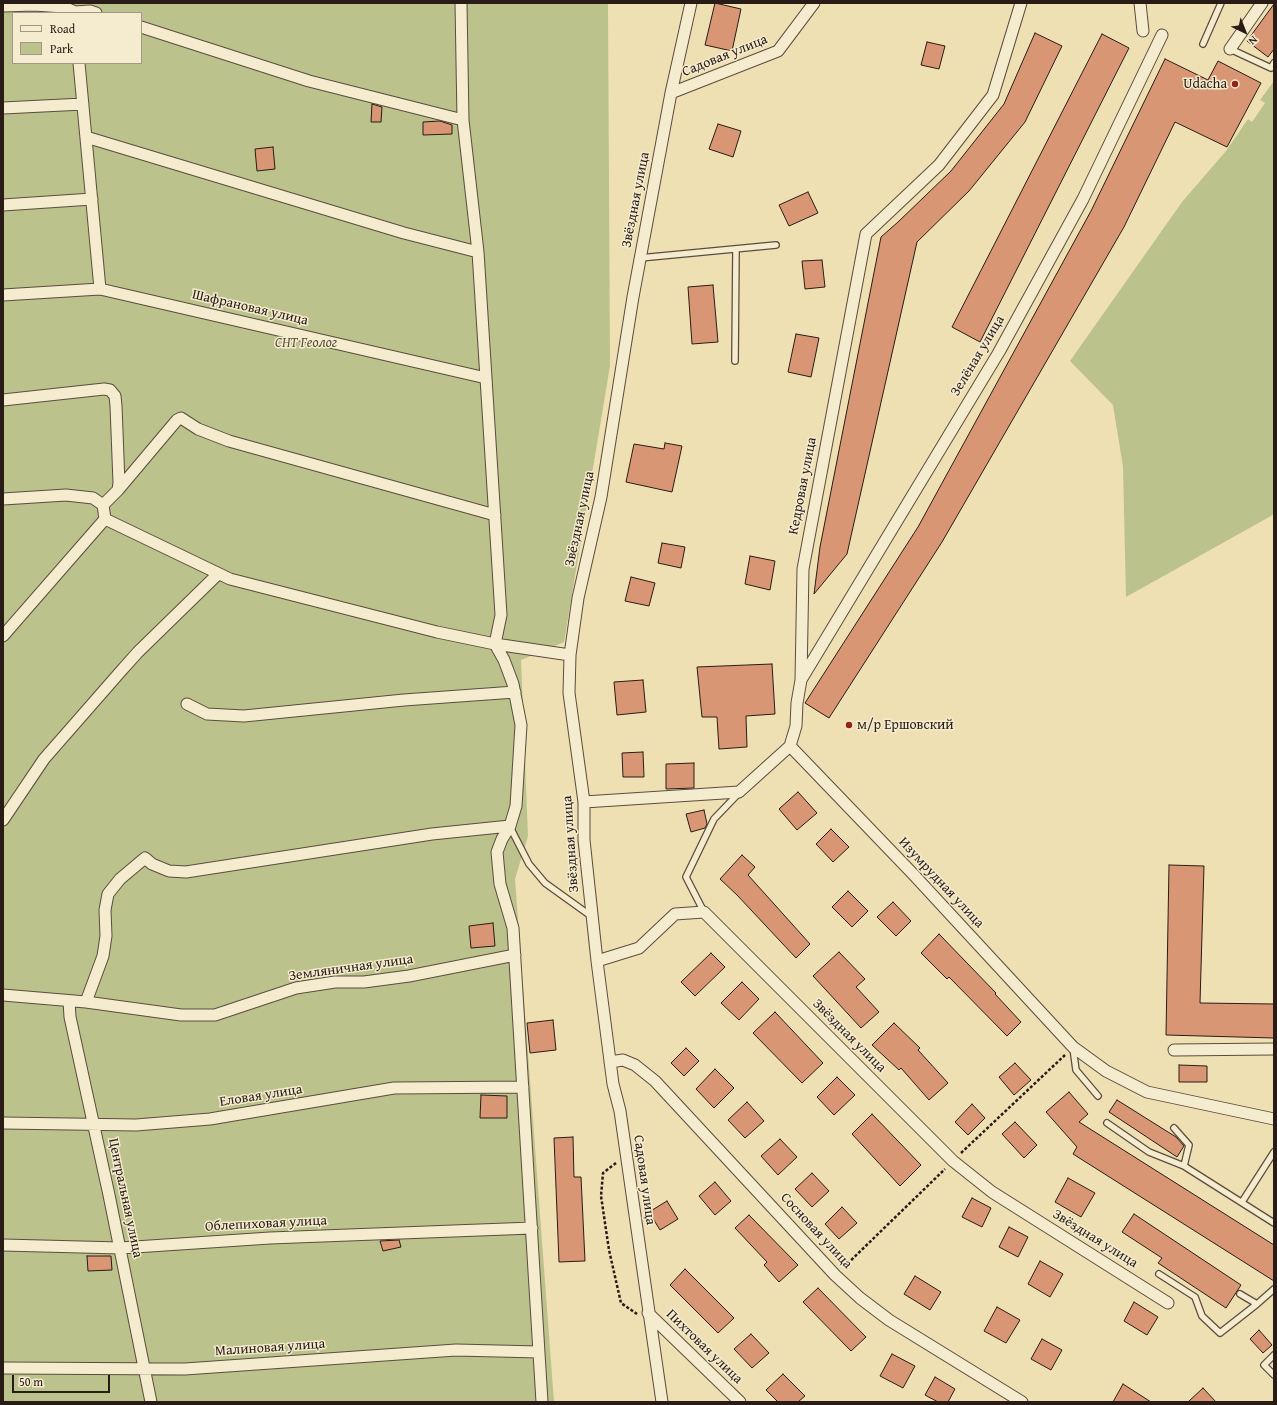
<!DOCTYPE html>
<html>
<head>
<meta charset="utf-8">
<style>
  body { margin:0 }
  #map { position:relative; width:1277px; height:1405px; overflow:hidden; background:#efe0b3; font-family:"Gentium Book Plus",serif }
  canvas { display:block }
  .frame { position:absolute; inset:0; border:4px solid #291c17; pointer-events:none }
  .legend { position:absolute; left:12px; top:12px; width:130px; height:52px; box-sizing:border-box; background:#f5ebce; border:1px solid #a39885; margin:0; padding:5px 7px; list-style:none; font-size:12px; color:#291c17 }
  .legend li { display:flex; align-items:center; gap:8px; height:20px }
  .legend b { width:20px; border:1px solid #a39885 }
  .north { position:absolute; left:1225px; top:12px; width:40px; height:40px; -webkit-text-stroke:3px #f5ebce; paint-order:stroke; rotate:137deg; font-size:11px; font-weight:700; line-height:16px; text-align:center; color:#291c17 }
  .north::after { content:''; display:block; margin:auto; width:14px; height:18px; background:#291c17; clip-path:polygon(50% 0,100% 100%,50% 72%,0 100%) }
  .scale { position:absolute; left:12px; top:1375px; width:98px; height:18px; box-sizing:border-box; border:2px solid #291c17; border-top:0; padding-left:5px; font-size:12px; line-height:14px; white-space:nowrap; color:#291c17; -webkit-text-stroke:3px #f5ebce; paint-order:stroke }
</style>
</head>
<body>
<div id="map">
<canvas width="1277" height="1405"></canvas>
<div class="frame"></div>
<ul class="legend">
<li><b style="height:5px;background:#f5ebce"></b>Road</li>
<li><b style="height:11px;background:#bbc28b"></b>Park</li>
</ul>
<div class="north">N</div>
<div class="scale">50 m</div>
</div>
<script>
const ctx = document.querySelector('canvas').getContext('2d');
ctx.lineJoin = 'round';
function fill(path, color) {
  ctx.fillStyle = color;
  ctx.fill(path, 'evenodd');
}
function shape(rows) {
  const path = new Path2D();
  for (const r of rows) {
    path.moveTo(r[0], r[1]);
    for (let i = 2; i < r.length; i += 2) path.lineTo(r[i], r[i + 1]);
  }
  return path;
}
function stroke(path, color, width, dash) {
  ctx.strokeStyle = color;
  ctx.lineWidth = width;
  ctx.lineCap = dash ? 'butt' : 'round';
  ctx.setLineDash(dash || []);
  ctx.stroke(path);
}
function drawText(font, color, halo, rows, align = 'center') {
  ctx.font = font + ' "Gentium Book Plus",serif';
  ctx.lineWidth = 3;
  ctx.setLineDash([]);
  ctx.textBaseline = 'middle';
  ctx.strokeStyle = halo;
  ctx.fillStyle = color;
  for (const [text, x, y, turn = 0] of rows) {
    ctx.save();
    ctx.translate(x, y);
    ctx.rotate((+turn || 0) * Math.PI / 180);
    ctx.textAlign = isNaN(turn) ? turn : align;
    if (halo) ctx.strokeText(text, 0, 0);
    ctx.fillText(text, 0, 0);
    ctx.restore();
  }
}
fill(shape([
  [3,3,608,3,610,366,564,642,521,660,528,836,515,879,554,1402,3,1402],
  [13,13,141,13,141,63,13,63],
  [1274,81,1274,513,1271,516,1126,597,1123,467,1113,405,1070,361,1182,202,1226,151,1248,119,1252,122,1265,103,1260,100]
]), '#bbc28b');
const building = shape([
  [715,3,741,9,732,51,705,45,715,3],
  [1274,4,1274,49,1268,57,1247,41,1274,4],
  [1035,33,1062,46,1025,122,969,191,917,242,847,554,814,594,820,547,881,237,898,222,951,171,1004,104,1035,33],
  [1102,34,1129,48,980,342,952,327,1102,34],
  [927,42,945,46,939,69,921,65,927,42],
  [1165,59,1208,80,1218,61,1261,83,1227,147,1175,122,1124,227,942,542,829,718,805,703,918,527,1091,211,1165,59],
  [372,104,382,107,381,122,371,122,372,104],
  [440,121,452,125,452,134,423,135,423,122,440,121],
  [718,124,741,131,733,157,709,149,718,124],
  [273,147,275,169,257,171,255,149,273,147],
  [808,192,818,213,789,226,779,205,808,192],
  [822,260,825,287,805,289,802,261,822,260],
  [713,285,718,342,692,344,688,287,713,285],
  [796,334,819,338,811,377,788,372,796,334],
  [665,443,682,446,672,492,626,482,634,444,664,449,665,443],
  [662,543,685,547,681,568,658,563,662,543],
  [750,556,775,561,770,590,745,584,750,556],
  [631,577,655,583,649,606,625,601,631,577],
  [772,664,775,714,746,716,747,747,719,749,717,717,702,717,697,667,772,664],
  [643,680,646,712,617,715,614,682,643,680],
  [643,752,644,777,623,777,622,753,643,752],
  [694,763,694,788,666,789,666,764,694,763],
  [798,792,817,813,797,830,779,809,798,792],
  [704,810,707,824,705,828,691,832,686,814,704,810],
  [831,829,849,847,833,862,816,844,831,829],
  [742,855,755,867,748,875,810,944,796,958,737,895,720,879,742,855],
  [1169,865,1204,866,1200,1003,1274,1004,1274,1038,1166,1035,1169,865],
  [848,891,868,911,852,927,832,907,848,891],
  [893,902,911,921,896,936,877,917,893,902],
  [493,923,495,946,471,948,469,926,493,923],
  [939,934,996,993,995,994,1021,1022,1007,1036,949,977,947,979,921,953,939,934],
  [839,952,865,979,856,987,879,1012,861,1028,813,976,839,952],
  [711,953,725,967,695,996,681,982,711,953],
  [742,982,759,999,739,1020,721,1003,742,982],
  [775,1012,823,1063,802,1083,753,1033,775,1012],
  [553,1020,556,1050,530,1053,527,1023,553,1020],
  [894,1023,920,1048,918,1050,948,1083,929,1100,901,1068,899,1070,872,1045,894,1023],
  [686,1048,699,1061,684,1076,671,1063,686,1048],
  [1015,1063,1031,1080,1014,1095,999,1077,1015,1063],
  [1179,1065,1207,1066,1207,1082,1179,1082,1179,1065],
  [715,1069,734,1088,714,1108,696,1089,715,1069],
  [837,1077,855,1095,834,1115,817,1097,837,1077],
  [1069,1092,1088,1114,1079,1122,1274,1245,1274,1281,1073,1154,1077,1147,1046,1112,1069,1092],
  [481,1095,507,1096,507,1118,480,1118,481,1095],
  [1117,1100,1176,1137,1184,1146,1177,1157,1109,1112,1117,1100],
  [747,1102,764,1121,745,1138,728,1120,747,1102],
  [972,1104,985,1118,968,1135,955,1122,972,1104],
  [872,1114,921,1165,900,1186,852,1134,872,1114],
  [1015,1122,1037,1145,1024,1158,1002,1134,1015,1122],
  [573,1137,574,1177,581,1177,585,1261,559,1262,554,1138,573,1137],
  [780,1139,797,1157,778,1175,761,1156,780,1139],
  [812,1173,829,1191,812,1207,795,1189,812,1173],
  [1068,1178,1095,1193,1081,1217,1055,1202,1068,1178],
  [715,1182,731,1201,715,1215,699,1196,715,1182],
  [972,1198,991,1208,982,1227,962,1217,972,1198],
  [667,1201,678,1219,660,1230,649,1212,667,1201],
  [842,1207,857,1223,839,1239,825,1224,842,1207],
  [1134,1214,1241,1285,1226,1308,1158,1263,1162,1258,1122,1232,1134,1214],
  [749,1215,798,1265,779,1282,764,1265,767,1262,735,1228,749,1215],
  [1009,1227,1028,1237,1018,1257,999,1247,1009,1227],
  [399,1240,401,1247,383,1251,380,1241,399,1240],
  [87,1256,111,1256,112,1270,88,1271,87,1256],
  [1040,1261,1063,1274,1050,1297,1028,1284,1040,1261],
  [685,1269,734,1318,718,1333,670,1285,685,1269],
  [915,1276,941,1292,930,1310,904,1294,915,1276],
  [818,1288,866,1337,851,1351,803,1302,818,1288],
  [1134,1302,1158,1317,1147,1335,1124,1321,1134,1302],
  [997,1307,1020,1320,1006,1343,984,1331,997,1307],
  [1259,1330,1272,1345,1263,1353,1250,1339,1259,1330],
  [751,1334,769,1353,752,1368,734,1349,751,1334],
  [1042,1339,1062,1350,1051,1370,1031,1359,1042,1339],
  [892,1354,915,1366,903,1388,880,1376,892,1354],
  [783,1374,805,1396,798,1402,778,1402,766,1390,783,1374],
  [935,1377,955,1389,948,1402,938,1402,925,1395,935,1377],
  [1123,1384,1151,1402,1113,1402,1123,1384],
  [1203,1388,1216,1402,1188,1402,1203,1388]
]);
fill(building, '#d89675');
stroke(building, '#291c17', 1);
const lane = shape([
  [1203,44,1221,3],
  [1230,49,1271,68,1274,63],
  [640,258,776,245],
  [735,361,736,249],
  [510,827,529,864,545,883,591,916],
  [704,912,686,877,714,819,738,794],
  [1073,1048,1076,1070,1098,1096],
  [1107,1123,1149,1152,1184,1166,1274,1223],
  [1174,1128,1189,1145,1184,1166],
  [1242,1202,1274,1152],
  [1159,1274,1195,1297,1202,1316,1220,1333,1257,1304],
  [1240,1294,1257,1304,1274,1289],
  [1274,1355,1264,1365,1274,1375]
]);
const street = shape([
  [461,3,463,120,478,252,501,615,495,644,504,660,513,684,521,725,516,806,510,826,502,839,497,852,500,884,513,928,542,1402],
  [691,3,671,93,633,297,601,497,578,598,570,655,569,693,584,802,584,840,597,961,639,948,675,914,704,912,953,1161,992,1192,1168,1303],
  [1140,3,1143,31],
  [3,6,34,5,64,7,75,12,90,11,96,13],
  [141,27,309,81,463,120],
  [1230,49,1262,3],
  [79,63,100,289],
  [671,93,778,51,814,3],
  [3,108,83,104],
  [86,137,404,233,478,252],
  [3,205,92,199],
  [3,295,100,289,486,378],
  [3,400,104,389,110,390,115,396,116,406,119,483,118,490,103,505],
  [118,490,177,420,181,418,198,429,229,441,495,515],
  [3,499,66,495,93,498,103,505,105,519,3,636],
  [105,519,230,579,437,632,495,644,570,655],
  [801,680,999,352,1083,199,1162,35],
  [187,704,207,714,244,716,404,700,515,692],
  [790,746,913,874,1073,1047,1106,1071,1147,1092,1274,1119],
  [584,802,739,792,790,746,796,726,797,703,801,680,803,569,866,234,939,165,993,95,1021,3],
  [3,820,44,759,121,671,138,652,218,574],
  [597,961,613,1084,620,1111,662,1402],
  [3,995,86,1002,181,1015,215,1015,296,988,335,982,364,982,409,976,515,955],
  [69,1001,70,1017,109,1195,151,1402],
  [86,1002,103,956,106,936,105,910,108,894,120,879,145,858,152,864,169,871,186,872,432,834,510,826],
  [1174,1050,1274,1049],
  [610,1062,623,1060,635,1065,655,1081,835,1275,860,1298,889,1320,1022,1402],
  [3,1123,136,1125,210,1119,394,1088,523,1087],
  [3,1245,120,1248,270,1238,532,1228],
  [648,1313,740,1402],
  [3,1368,185,1369,456,1350,539,1352]
]);
stroke(lane, '#5a4d3e', 8);
stroke(street, '#5a4d3e', 13);
stroke(shape([
  [961,1153,1065,1055],
  [616,1163,603,1173,601,1196,609,1250,621,1303,637,1314],
  [844,1267,945,1169]
]), '#291c17', 2.5, [3, 2]);
stroke(lane, '#f5ebce', 5.5);
stroke(street, '#f5ebce', 11);
for (const [x, y, r, color] of [
  [1235,84,4,"#8f2418"],
  [849,725,4,"#8f2418"]
]) {
  const dot = new Path2D();
  dot.arc(x, y, r, 0, 2 * Math.PI);
  ctx.fillStyle = color;
  ctx.fill(dot);
  stroke(dot, '#f5ebce', 1.5);
}
drawText('14px', '#291c17', '#f5ebce', [
  ["Садовая улица",725,56,-22],
  ["Звёздная улица",636,200,-79],
  ["Шафрановая улица",250,308,13],
  ["Зелёная улица",978,356,-59],
  ["Кедровая улица",803,486,-79],
  ["Звёздная улица",580,519,-78],
  ["Звёздная улица",571,844,-94],
  ["Изумрудная улица",941,883,47],
  ["Земляничная улица",351,968,-8],
  ["Звёздная улица",849,1036,45],
  ["Еловая улица",261,1096,-9],
  ["Садовая улица",644,1180,82],
  ["Центральная улица",125,1198,78],
  ["Облепиховая улица",266,1224,-3],
  ["Сосновая улица",816,1231,47],
  ["Звёздная улица",1095,1239,32],
  ["Пихтовая улица",704,1347,44],
  ["Малиновая улица",270,1348,-4]
]);
drawText('14px', '#291c17', '#f5ebce', [
  ["Udacha",1227,84],
  ["м/р Ершовский",857,725,"left"]
], 'right');
drawText('italic 14px', '#554e3a', '#f5ebce', [
  ["СНТ Геолог",306,343]
]);
</script>
</body>
</html>
